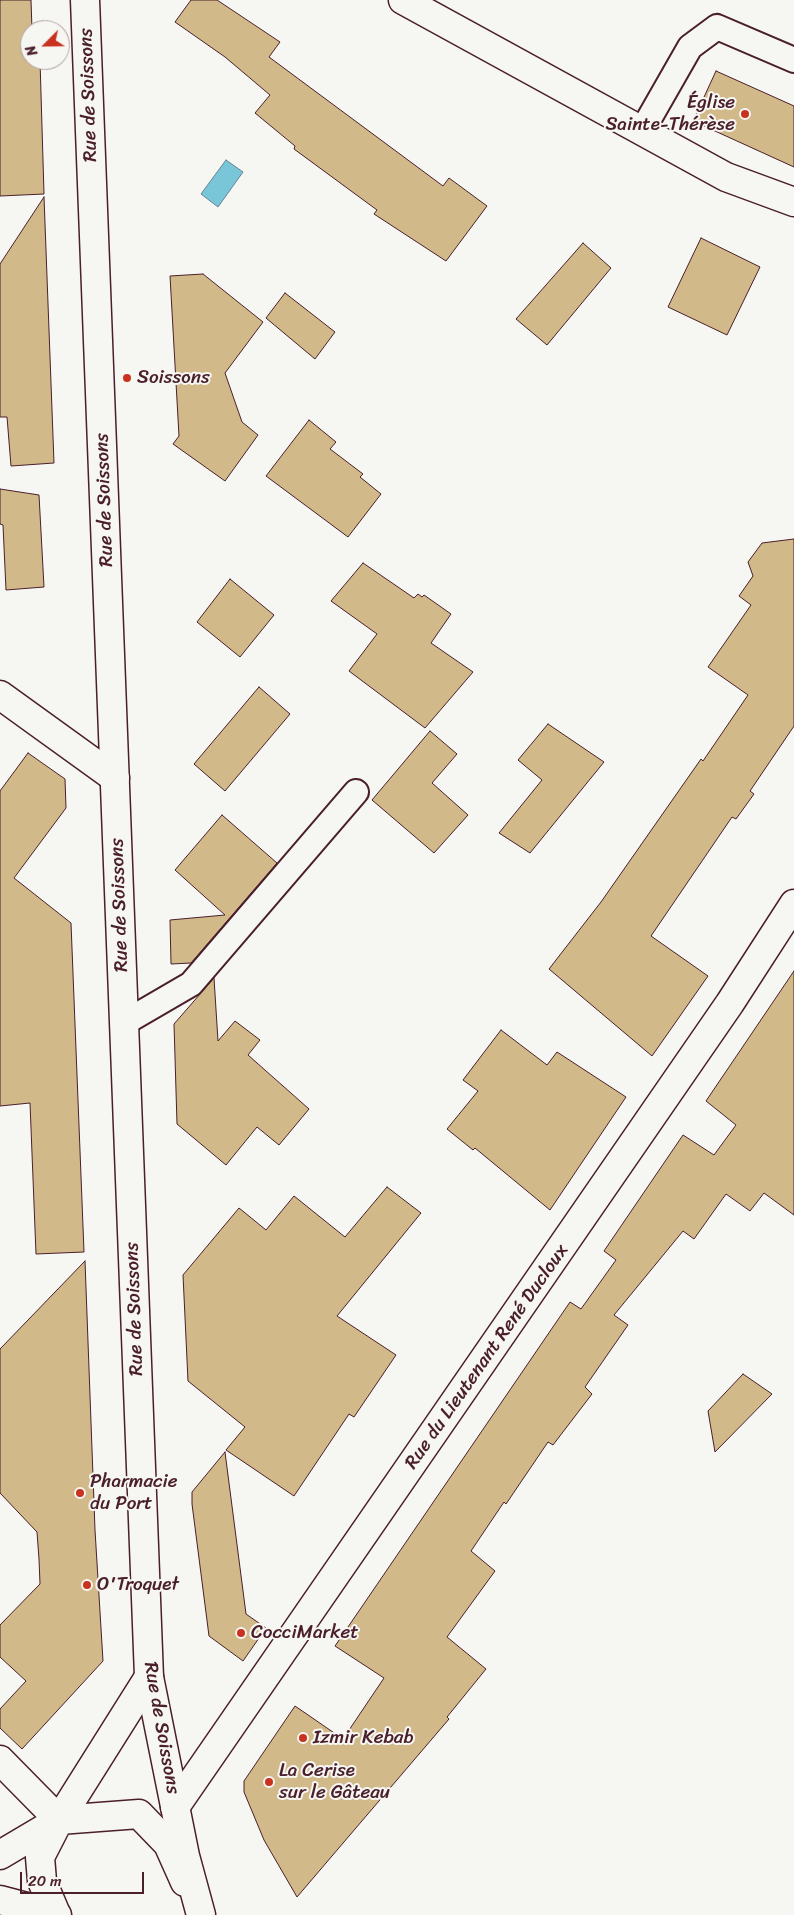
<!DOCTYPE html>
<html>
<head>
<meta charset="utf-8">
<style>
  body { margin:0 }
  #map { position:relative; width:794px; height:1915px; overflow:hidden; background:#f6f6f2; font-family:Sriracha,sans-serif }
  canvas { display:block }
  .north { position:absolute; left:20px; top:20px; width:50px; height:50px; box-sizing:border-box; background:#f6f6f2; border:1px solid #b1a0a2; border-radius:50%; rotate:247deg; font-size:14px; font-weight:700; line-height:20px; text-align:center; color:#4a1f2b }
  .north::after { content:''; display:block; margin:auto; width:18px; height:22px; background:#c8321e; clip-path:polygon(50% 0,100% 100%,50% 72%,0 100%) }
  .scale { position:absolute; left:20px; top:1872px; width:124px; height:22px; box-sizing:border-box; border:2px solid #4a1f2b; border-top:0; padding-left:6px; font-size:15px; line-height:18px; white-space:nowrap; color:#4a1f2b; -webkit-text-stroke:4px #f6f6f2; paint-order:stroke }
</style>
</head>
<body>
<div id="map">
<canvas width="794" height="1915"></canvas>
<div class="north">N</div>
<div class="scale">20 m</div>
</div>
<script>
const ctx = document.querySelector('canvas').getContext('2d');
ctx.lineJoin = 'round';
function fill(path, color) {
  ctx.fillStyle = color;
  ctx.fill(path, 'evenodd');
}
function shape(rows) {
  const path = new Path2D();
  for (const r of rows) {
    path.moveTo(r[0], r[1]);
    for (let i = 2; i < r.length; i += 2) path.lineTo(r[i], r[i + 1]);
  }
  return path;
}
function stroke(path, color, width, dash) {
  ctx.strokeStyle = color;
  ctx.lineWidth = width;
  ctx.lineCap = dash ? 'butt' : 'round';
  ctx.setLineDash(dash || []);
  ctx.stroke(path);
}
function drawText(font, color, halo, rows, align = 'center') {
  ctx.font = font + ' Sriracha,sans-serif';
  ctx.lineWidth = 4;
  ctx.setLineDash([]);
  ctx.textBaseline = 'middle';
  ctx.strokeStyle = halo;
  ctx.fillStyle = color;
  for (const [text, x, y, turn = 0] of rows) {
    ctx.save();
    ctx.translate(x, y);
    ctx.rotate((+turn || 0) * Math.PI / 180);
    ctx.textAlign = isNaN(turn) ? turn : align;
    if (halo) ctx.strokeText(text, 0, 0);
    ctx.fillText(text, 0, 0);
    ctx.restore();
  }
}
const water = shape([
  [226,160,243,172,218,207,201,194,226,160]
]);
fill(water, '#7ac6d9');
stroke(water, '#678393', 1);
const building = shape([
  [0,0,31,0,32,30,30,30,30,60,40,60,44,194,0,196,0,0],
  [191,0,217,0,280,42,269,57,443,186,449,178,487,206,446,261,374,214,377,210,294,149,295,146,255,113,270,95,225,57,175,22,191,0],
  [716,71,794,106,794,167,693,121,716,71],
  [44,197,54,463,11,466,7,417,0,417,0,264,44,197],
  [701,238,760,267,727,335,668,307,701,238],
  [583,243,611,268,547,345,516,319,583,243],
  [203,274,263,322,225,373,242,422,258,435,225,481,173,444,179,436,170,276,203,274],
  [285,293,335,332,315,359,266,318,285,293],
  [309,420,336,442,330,449,363,474,360,477,381,494,348,537,266,476,309,420],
  [0,489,39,495,44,587,6,590,3,525,0,524,0,489],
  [794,539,794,726,750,791,754,794,736,819,732,817,651,936,708,976,652,1056,549,969,601,902,701,759,703,761,748,695,708,667,751,605,739,596,753,576,748,562,762,543,794,539],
  [363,563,414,598,418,594,422,597,424,595,451,614,431,643,473,672,425,728,349,671,377,634,331,601,363,563],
  [230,579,274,615,240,657,197,622,230,579],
  [259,687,290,714,225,791,194,764,259,687],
  [548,724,604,762,530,853,499,833,542,780,518,760,548,724],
  [430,731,457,754,432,783,468,815,434,853,372,800,430,731],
  [28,753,65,779,66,808,14,878,71,923,84,1252,36,1254,30,1103,0,1106,0,791,28,753],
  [222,815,277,863,191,963,171,964,170,920,225,915,175,870,222,815],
  [794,971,794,1215,764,1193,750,1211,726,1194,694,1239,683,1231,614,1315,628,1325,585,1387,592,1394,553,1445,548,1442,506,1504,504,1502,471,1551,495,1571,447,1637,486,1669,447,1717,449,1719,297,1897,264,1840,244,1792,244,1781,295,1706,343,1739,384,1678,335,1646,570,1302,581,1309,616,1260,604,1251,683,1135,714,1155,736,1125,706,1101,794,971],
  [214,978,218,1041,235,1021,260,1040,248,1055,309,1109,279,1145,257,1127,226,1165,177,1124,174,1024,214,978],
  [501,1030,547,1065,557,1052,626,1097,550,1210,475,1148,473,1150,447,1129,478,1091,463,1080,501,1030],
  [387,1187,421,1213,337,1316,396,1355,354,1417,349,1414,294,1496,226,1450,245,1427,188,1381,183,1275,239,1208,266,1230,294,1196,345,1237,387,1187],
  [85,1261,95,1530,103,1661,22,1749,0,1728,0,1709,26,1681,0,1657,0,1625,40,1584,39,1559,37,1532,0,1493,0,1349,85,1261],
  [743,1374,772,1394,715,1452,708,1411,743,1374],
  [225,1452,246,1614,266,1628,243,1661,209,1636,192,1504,192,1492,225,1452]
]);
fill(building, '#d1b989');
stroke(building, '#4a1f2b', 1);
const service = shape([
  [642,131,690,47,717,27,794,60],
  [124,1023,191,984,356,792]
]);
const minor = shape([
  [403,0,726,177,794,202],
  [0,695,115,778],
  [0,1760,59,1820],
  [175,1807,730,1003,794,904],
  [0,1855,59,1820,139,1814,168,1844,185,1882],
  [0,1900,57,1915],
  [56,1914,42,1881,40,1857,59,1820,149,1677]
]);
const secondary = shape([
  [85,0,149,1677,185,1856,201,1915]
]);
stroke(service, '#4a1f2b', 28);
stroke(minor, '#4a1f2b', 31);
stroke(secondary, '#4a1f2b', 31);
stroke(service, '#f6f6f2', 24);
stroke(minor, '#f6f6f2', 28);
stroke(secondary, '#f6f6f2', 28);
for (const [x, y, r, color] of [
  [745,114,5,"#c8321e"],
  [127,378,5,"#c8321e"],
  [80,1493,5,"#c8321e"],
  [87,1585,5,"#c8321e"],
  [241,1633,5,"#c8321e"],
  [303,1738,5,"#c8321e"],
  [269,1782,5,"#c8321e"]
]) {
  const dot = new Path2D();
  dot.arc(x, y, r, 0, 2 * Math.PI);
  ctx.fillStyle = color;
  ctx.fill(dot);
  stroke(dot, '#f6f6f2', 2);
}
drawText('19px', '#4a1f2b', '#f6f6f2', [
  ["Rue de Soissons",89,95,-92],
  ["Rue de Soissons",105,500,-92],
  ["Rue de Soissons",120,905,-92],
  ["Rue de Soissons",135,1309,-92],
  ["Rue du Lieutenant René Ducloux",487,1357,-55],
  ["Rue de Soissons",161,1728,80]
]);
drawText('19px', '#4a1f2b', '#f6f6f2', [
  ["Église",735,103,"right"],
  ["Sainte-Thérèse",735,125,"right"],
  ["Soissons",137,378],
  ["Pharmacie",90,1482],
  ["du Port",90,1504],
  ["O'Troquet",97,1585],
  ["CocciMarket",251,1633],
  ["Izmir Kebab",313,1738],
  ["La Cerise",279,1771],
  ["sur le Gâteau",279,1793]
], 'left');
</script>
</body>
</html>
